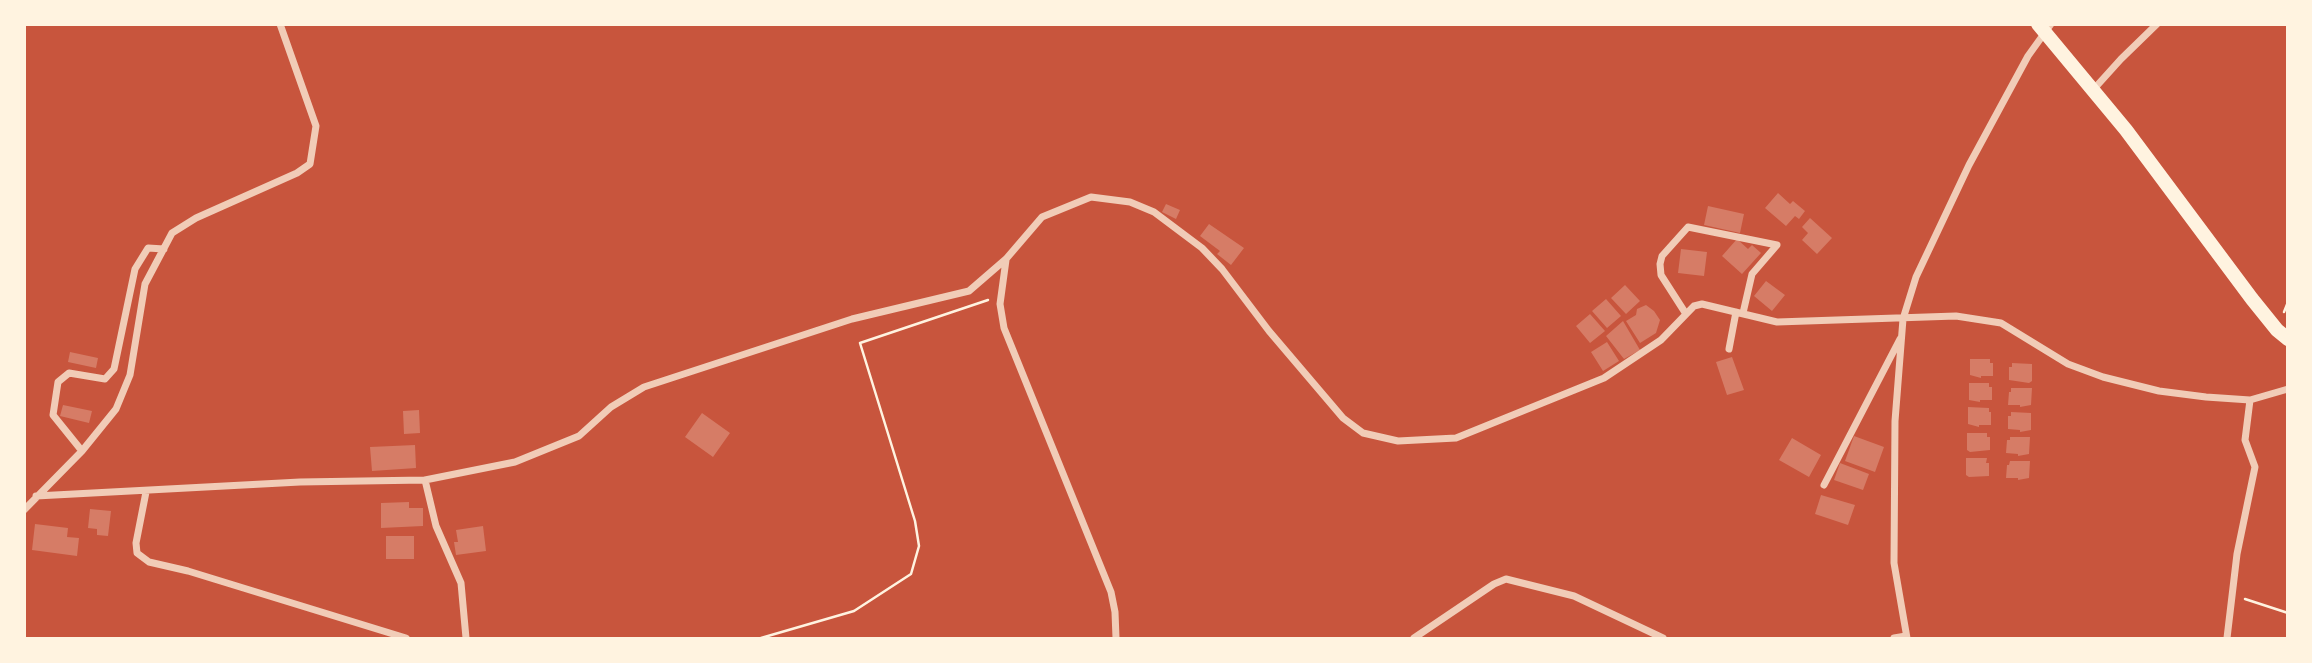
<!DOCTYPE html>
<html>
<head>
<meta charset="utf-8">
<style>
  body { margin:0 }
  #map { position:relative; width:2312px; height:663px; overflow:hidden; background:#c8553d; font-family:"Source Sans 3",sans-serif }
  canvas { display:block }
  .frame { position:absolute; inset:0; border:26px solid #fff3e0; pointer-events:none }
</style>
</head>
<body>
<div id="map">
<canvas width="2312" height="663"></canvas>
<div class="frame"></div>
</div>
<script>
const ctx = document.querySelector('canvas').getContext('2d');
ctx.lineJoin = 'round';
function fill(path, color) {
  ctx.fillStyle = color;
  ctx.fill(path, 'evenodd');
}
function shape(rows) {
  const path = new Path2D();
  for (const r of rows) {
    path.moveTo(r[0], r[1]);
    for (let i = 2; i < r.length; i += 2) path.lineTo(r[i], r[i + 1]);
  }
  return path;
}
function stroke(path, color, width, dash) {
  ctx.strokeStyle = color;
  ctx.lineWidth = width;
  ctx.lineCap = dash ? 'butt' : 'round';
  ctx.setLineDash(dash || []);
  ctx.stroke(path);
}
fill(shape([
  [1778,193,1790,204,1793,201,1805,211,1799,219,1795,216,1786,226,1765,208],
  [1166,204,1180,210,1176,219,1162,212],
  [1708,206,1744,214,1740,233,1704,225],
  [1810,218,1832,238,1817,254,1802,240,1808,233,1802,227],
  [1209,224,1244,248,1231,265,1217,254,1220,251,1200,236],
  [1737,239,1748,249,1752,245,1761,253,1742,274,1722,256],
  [1681,249,1707,252,1704,276,1678,273],
  [1766,281,1785,295,1772,311,1754,296],
  [1625,285,1640,301,1626,314,1611,298],
  [1606,299,1621,316,1607,328,1592,311],
  [1646,305,1654,311,1660,320,1656,333,1640,343,1626,321,1636,315,1637,309],
  [1590,314,1605,331,1590,343,1576,326],
  [1623,321,1640,350,1624,359,1606,336],
  [1607,342,1619,361,1603,371,1591,352],
  [70,352,98,358,96,368,68,362],
  [1732,357,1744,390,1727,395,1716,362],
  [1970,359,1990,359,1990,363,1993,363,1993,376,1981,376,1981,378,1970,375],
  [2012,363,2032,364,2032,381,2029,383,2009,380,2009,367,2012,367],
  [1969,383,1989,383,1989,387,1992,387,1992,400,1980,400,1980,402,1969,400],
  [2011,388,2032,388,2031,405,2020,407,2020,405,2008,405,2009,392,2011,392],
  [63,405,92,411,89,423,60,416],
  [1968,407,1989,408,1989,412,1991,412,1991,425,1979,425,1979,427,1968,424],
  [419,410,420,433,404,434,403,411],
  [2011,412,2031,413,2031,430,2020,432,2020,430,2008,429,2008,416,2011,416],
  [702,413,730,433,713,457,685,437],
  [1967,433,1987,433,1987,437,1990,437,1990,450,1970,452,1967,450],
  [1854,436,1884,447,1875,472,1845,461],
  [2010,437,2030,437,2029,454,2018,456,2018,454,2006,453,2007,440,2010,440],
  [1792,438,1821,455,1809,477,1779,460],
  [415,445,416,468,372,471,370,447],
  [1966,458,1987,458,1986,463,1989,463,1989,476,1969,477,1966,475],
  [2010,461,2030,461,2029,478,2018,480,2018,478,2006,478,2007,465,2009,465],
  [1840,463,1869,474,1863,490,1834,480],
  [1821,495,1855,505,1848,525,1815,514],
  [409,502,409,508,423,508,423,526,381,528,381,503],
  [90,509,111,511,108,536,97,535,97,529,88,528],
  [35,524,68,528,67,537,79,538,77,556,32,550],
  [483,526,486,551,456,555,454,542,458,542,456,530],
  [386,536,414,536,414,559,386,559]
]), '#d67c66');
stroke(shape([
  [2284,312,2288,302],
  [2245,599,2288,613],
  [761,638,854,611,911,574,919,546,915,521,860,343,988,300]
]), '#fff3e0', 2.5);
stroke(shape([
  [2093,90,2121,59,2157,24],
  [1006,260,1000,304,1004,328,1111,592,1115,612,1116,638],
  [1686,314,1661,275,1660,264,1662,256,1688,227,1777,245,1752,274,1743,313],
  [1729,349,1736,312],
  [82,451,53,415,58,382,69,373,105,379,114,369,135,269,148,248,164,249],
  [425,480,436,526,461,583,466,638],
  [1824,485,1900,339],
  [146,492,136,543,137,553,149,562,188,571,406,638],
  [36,496,300,482,425,480,515,462,579,436,611,407,644,387,852,319,969,291,1006,259,1042,217,1091,197,1130,202,1154,212,1202,248,1222,269,1269,331,1343,418,1363,433,1398,441,1456,438,1604,378,1661,340,1694,306,1702,304,1777,322,1956,316,2001,323,2068,364,2103,377,2159,391,2206,397,2250,400,2288,389],
  [24,510,82,451,116,409,130,375,145,284,172,233,196,218,297,173,310,164,316,126,280,24],
  [1414,638,1494,584,1506,579,1574,596,1663,638],
  [1894,638,1906,636],
  [1907,638,1894,563,1895,421,1903,319,1916,277,1969,165,2028,56,2051,24],
  [2227,638,2237,554,2255,467,2245,440,2250,400]
]), '#f1ccb7', 7);
stroke(shape([
  [2038,24,2126,130,2252,299,2277,330,2288,339]
]), '#fff3e0', 14);
</script>
</body>
</html>
